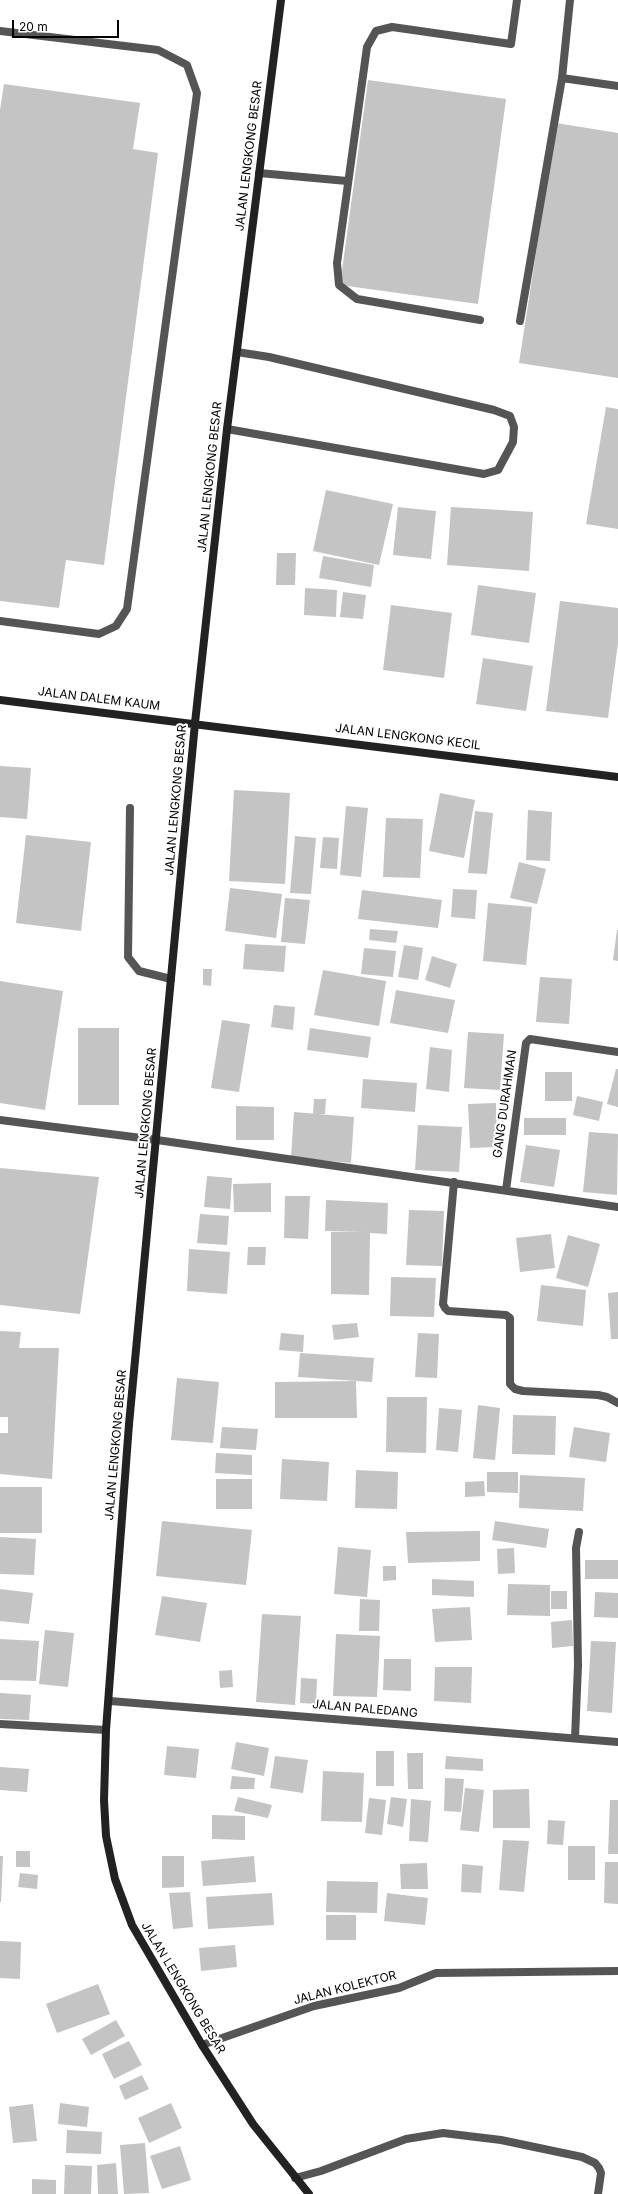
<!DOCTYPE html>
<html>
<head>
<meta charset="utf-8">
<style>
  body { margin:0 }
  #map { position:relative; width:618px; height:2194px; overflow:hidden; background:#fff; font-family:Inter,sans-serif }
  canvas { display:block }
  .scale { position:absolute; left:12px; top:20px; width:107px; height:18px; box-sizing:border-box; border:2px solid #000; border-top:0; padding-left:5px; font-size:12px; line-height:14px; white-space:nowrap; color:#000; -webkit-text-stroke:3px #fff; paint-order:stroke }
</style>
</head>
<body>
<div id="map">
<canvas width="618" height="2194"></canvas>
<div class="scale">20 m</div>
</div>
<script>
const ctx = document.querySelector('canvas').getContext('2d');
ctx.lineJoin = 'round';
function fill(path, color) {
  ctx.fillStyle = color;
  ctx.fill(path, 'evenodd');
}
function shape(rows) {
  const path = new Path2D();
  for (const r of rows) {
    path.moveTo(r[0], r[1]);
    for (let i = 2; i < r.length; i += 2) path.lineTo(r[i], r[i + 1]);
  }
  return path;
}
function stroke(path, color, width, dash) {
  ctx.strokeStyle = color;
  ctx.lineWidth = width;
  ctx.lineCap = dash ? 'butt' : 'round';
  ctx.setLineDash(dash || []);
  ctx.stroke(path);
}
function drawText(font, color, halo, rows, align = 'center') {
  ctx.font = font + ' Inter,sans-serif';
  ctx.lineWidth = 4;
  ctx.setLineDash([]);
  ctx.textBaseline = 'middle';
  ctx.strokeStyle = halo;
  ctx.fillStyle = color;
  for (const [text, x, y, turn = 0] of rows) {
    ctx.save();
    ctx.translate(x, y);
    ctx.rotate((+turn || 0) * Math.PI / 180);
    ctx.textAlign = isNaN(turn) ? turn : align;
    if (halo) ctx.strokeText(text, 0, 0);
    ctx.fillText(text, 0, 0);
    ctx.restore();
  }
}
fill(shape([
  [368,80,506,99,478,304,340,285],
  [4,84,140,103,133,149,158,153,104,565,66,560,59,608,0,601,0,110],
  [556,123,618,133,618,378,519,363],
  [606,407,618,409,618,529,586,524],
  [326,490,393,504,379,565,313,551],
  [398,507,436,511,431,559,393,555],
  [451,507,533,512,529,571,447,565],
  [277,553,296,553,295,585,276,585],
  [323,556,374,565,371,587,319,578],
  [478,585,536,593,529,643,471,635],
  [305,588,337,590,336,617,304,615],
  [343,592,366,595,363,619,340,617],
  [560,601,618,608,618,643,608,718,546,711],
  [391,605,452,613,444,678,383,670],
  [483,658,533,666,526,711,476,704],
  [0,766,31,768,27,819,0,817],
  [234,790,290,793,285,884,229,881],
  [440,793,475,800,464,858,429,851],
  [346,806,368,808,361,877,340,875],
  [528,810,552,812,550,861,526,860],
  [475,811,493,813,487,874,468,873],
  [386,818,423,819,420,878,383,877],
  [26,835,91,842,81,931,16,923],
  [295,836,316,838,311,894,290,893],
  [323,837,339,838,337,869,320,868],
  [519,862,546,869,537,904,510,898],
  [230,888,282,894,276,938,225,931],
  [453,889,477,890,475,919,451,917],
  [362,890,442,900,438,928,358,919],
  [285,898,310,900,305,944,281,942],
  [488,903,532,907,526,965,483,961],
  [370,929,398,931,396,943,369,940],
  [617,930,618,930,618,961,613,960],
  [245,944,286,946,284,972,243,969],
  [404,945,423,948,418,980,398,977],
  [364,948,396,951,393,977,361,974],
  [432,956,457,964,450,988,425,980],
  [203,969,212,969,211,986,203,985],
  [323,970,386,981,379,1026,314,1015],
  [540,977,572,979,569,1024,536,1022],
  [0,981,63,991,45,1110,0,1103],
  [396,990,455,1000,448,1033,390,1023],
  [274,1005,295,1007,293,1030,271,1027],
  [222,1020,250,1024,239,1092,211,1088],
  [78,1028,119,1028,119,1105,78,1105],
  [310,1028,371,1037,368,1058,307,1050],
  [468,1032,504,1034,500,1090,464,1088],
  [430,1047,452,1050,449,1092,426,1089],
  [616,1069,618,1069,618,1107,607,1104],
  [545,1072,572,1072,572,1101,545,1101],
  [363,1079,417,1083,415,1112,361,1108],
  [577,1096,603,1102,599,1121,573,1115],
  [314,1099,326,1099,325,1114,313,1114],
  [496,1103,497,1147,470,1148,468,1104],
  [236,1106,274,1107,274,1140,236,1140],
  [294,1112,354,1117,351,1163,291,1157],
  [524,1118,566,1118,566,1135,524,1135],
  [418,1125,462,1127,459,1172,415,1170],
  [589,1132,618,1134,617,1195,583,1192],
  [526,1145,560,1150,554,1187,520,1182],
  [0,1168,99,1177,80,1314,0,1305],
  [207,1176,232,1178,230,1209,204,1207],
  [271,1183,271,1212,234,1212,233,1184],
  [285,1196,310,1196,308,1239,284,1238],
  [326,1200,388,1203,387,1234,370,1233,369,1295,331,1294,331,1232,363,1232,325,1231],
  [409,1210,444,1211,442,1266,406,1265],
  [200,1214,229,1216,227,1245,197,1243],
  [551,1234,555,1268,520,1272,516,1238],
  [568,1235,600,1244,588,1287,556,1278],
  [248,1247,266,1247,265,1265,247,1265],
  [189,1249,230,1252,227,1294,187,1291],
  [391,1277,436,1278,434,1317,390,1316],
  [541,1285,586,1290,583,1326,537,1321],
  [618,1292,618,1339,611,1339,608,1293],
  [357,1323,359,1337,334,1340,332,1325],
  [0,1331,21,1332,19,1348,59,1348,52,1479,0,1474,0,1433,8,1433,8,1417,0,1417],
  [281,1333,304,1335,303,1352,279,1350],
  [418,1333,439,1334,437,1378,415,1377],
  [300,1353,374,1358,372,1382,298,1377],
  [177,1378,219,1382,213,1443,171,1440],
  [356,1381,357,1418,275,1418,275,1382],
  [387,1397,427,1397,426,1453,386,1452],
  [478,1405,500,1408,495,1460,473,1458],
  [439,1408,462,1410,458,1452,436,1450],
  [513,1415,556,1416,555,1455,512,1454],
  [222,1427,258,1429,256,1450,220,1448],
  [574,1427,610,1433,606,1462,569,1457],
  [216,1453,252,1455,252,1475,215,1473],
  [282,1459,329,1462,327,1501,280,1499],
  [356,1470,398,1472,397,1509,355,1508],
  [487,1472,518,1472,518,1493,487,1492],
  [520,1475,585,1478,583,1511,519,1508],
  [216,1479,252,1479,252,1509,216,1509],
  [484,1481,485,1496,465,1497,465,1482],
  [0,1487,42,1487,42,1533,0,1533],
  [162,1521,252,1530,246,1585,156,1576],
  [495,1521,549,1529,546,1548,492,1540],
  [480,1531,480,1561,408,1563,406,1532],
  [0,1537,36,1539,34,1575,0,1574],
  [338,1547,371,1550,367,1597,334,1594],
  [514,1548,515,1573,498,1574,497,1549],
  [585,1560,618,1560,618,1579,585,1579],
  [383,1566,396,1566,396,1580,383,1581],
  [432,1579,474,1581,474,1597,432,1595],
  [508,1584,550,1585,550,1616,507,1615],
  [0,1589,33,1593,29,1624,0,1621],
  [551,1591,567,1591,567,1609,551,1609],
  [595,1592,618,1593,618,1618,594,1617],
  [162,1596,207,1603,200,1642,155,1635],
  [360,1599,380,1600,379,1631,359,1631],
  [470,1607,472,1640,435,1642,432,1609],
  [262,1614,301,1616,295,1705,256,1702],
  [572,1620,573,1646,552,1648,551,1622],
  [45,1630,74,1633,68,1687,39,1684],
  [336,1634,380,1636,377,1697,333,1696],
  [0,1639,39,1641,36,1681,0,1680],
  [591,1641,616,1642,612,1713,587,1711],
  [384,1659,411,1659,411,1691,383,1690],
  [435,1667,472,1667,471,1703,434,1701],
  [232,1670,233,1687,220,1688,219,1671],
  [301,1678,317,1679,316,1704,300,1703],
  [0,1693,31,1695,29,1720,0,1719],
  [236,1742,269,1748,264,1776,231,1769],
  [167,1746,199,1749,196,1778,164,1775],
  [376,1751,394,1751,394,1786,376,1786],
  [407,1753,423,1753,423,1789,408,1789],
  [275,1756,308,1760,303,1793,270,1788],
  [446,1756,483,1759,483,1771,445,1769],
  [0,1767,29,1769,27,1792,0,1790],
  [323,1771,364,1773,362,1822,321,1821],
  [232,1776,255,1778,254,1789,230,1789],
  [445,1778,464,1779,461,1812,444,1811],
  [465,1788,484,1790,479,1832,460,1830],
  [529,1789,530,1828,493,1828,493,1790],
  [238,1797,272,1805,268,1818,234,1811],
  [391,1797,407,1799,403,1827,387,1824],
  [369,1798,386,1800,382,1835,365,1833],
  [411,1799,431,1801,428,1842,409,1841],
  [610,1800,618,1800,618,1854,608,1854],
  [212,1815,245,1816,245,1840,212,1839],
  [548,1820,565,1821,563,1845,547,1844],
  [503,1840,529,1841,524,1892,499,1890],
  [568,1846,595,1846,595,1880,568,1880],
  [16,1851,30,1851,30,1867,16,1867],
  [0,1856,3,1856,1,1902,0,1902],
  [162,1856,184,1856,184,1887,162,1888],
  [254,1856,256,1882,203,1886,201,1861],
  [605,1862,618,1862,618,1904,604,1903],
  [427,1863,428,1889,401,1889,400,1864],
  [462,1864,483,1866,481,1893,461,1892],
  [20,1873,38,1875,37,1889,18,1887],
  [327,1881,378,1882,377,1913,326,1912],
  [190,1892,193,1927,173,1929,169,1893],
  [272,1893,274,1925,208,1929,206,1897],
  [387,1893,428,1898,425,1925,384,1921],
  [326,1915,356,1915,356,1940,326,1940],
  [0,1941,21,1942,20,1979,0,1978],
  [235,1945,237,1967,201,1971,199,1948],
  [98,1984,110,2014,57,2033,46,2004],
  [116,2020,125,2036,91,2055,82,2039],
  [129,2041,142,2065,114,2079,102,2054],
  [142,2075,149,2089,125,2100,119,2086],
  [60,2103,89,2107,87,2127,58,2124],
  [171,2103,182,2128,149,2143,138,2118],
  [33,2104,37,2141,13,2143,9,2107],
  [67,2130,102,2132,101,2154,66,2153],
  [145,2143,149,2193,124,2194,120,2145],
  [180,2146,191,2180,162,2189,150,2156],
  [116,2163,118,2194,98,2194,97,2165],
  [65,2165,92,2166,91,2194,64,2194],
  [32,2179,56,2180,56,2194,32,2194]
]), '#c4c4c4');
stroke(shape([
  [0,31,158,50,187,65,197,93,127,609,116,626,99,634,0,621],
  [562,78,618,86],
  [259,173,347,181],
  [480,320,357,299,339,285,337,263,367,47,376,31,392,27,511,44,517,0],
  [520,321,562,78,570,0],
  [227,429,484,474,498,470,513,442,514,427,510,416,494,410,269,357,237,352],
  [130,808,128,957,139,971,171,979],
  [0,1120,157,1140]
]), '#555', 8);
stroke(shape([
  [157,1140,618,1207],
  [454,1182,443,1304,445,1308,448,1311,506,1315,510,1318,510,1384,515,1389,523,1391,598,1395,607,1397,618,1403],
  [506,1190,526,1043,530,1039,618,1052],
  [110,1701,618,1742],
  [0,1724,106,1730],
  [575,1738,578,1665,576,1548,579,1532],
  [202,2045,314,2006,399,1988,436,1973,618,1971],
  [295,2178,321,2171,406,2139,443,2133,501,2140,582,2157,595,2163,599,2168,601,2173,598,2194]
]), '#555', 8);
stroke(shape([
  [281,0,227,429,195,723,129,1424,106,1730,104,1800,106,1836,115,1879,132,1925,202,2045,253,2124,309,2194],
  [0,700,618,777]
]), '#222', 8);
drawText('12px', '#000', '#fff', [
  ["JALAN LENGKONG BESAR",249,156,-83],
  ["JALAN LENGKONG BESAR",210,477,-84],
  ["JALAN DALEM KAUM",99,699,7],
  ["JALAN LENGKONG KECIL",408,737,7],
  ["JALAN LENGKONG BESAR",176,800,-85],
  ["GANG DURAHMAN",505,1104,-82],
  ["JALAN LENGKONG BESAR",146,1123,-85],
  ["JALAN LENGKONG BESAR",116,1445,-85],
  ["JALAN PALEDANG",365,1709,5],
  ["JALAN LENGKONG BESAR",183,1988,59],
  ["JALAN KOLEKTOR",345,1988,-14]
]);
</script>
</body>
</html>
